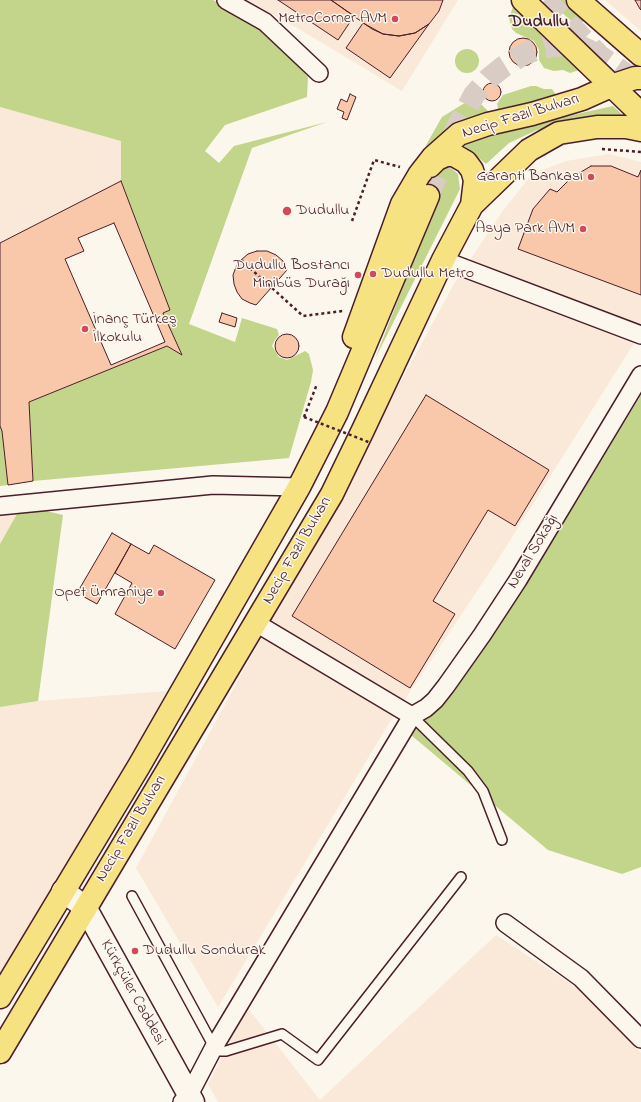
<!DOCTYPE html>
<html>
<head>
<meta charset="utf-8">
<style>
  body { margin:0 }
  canvas { display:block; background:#fbf7ec }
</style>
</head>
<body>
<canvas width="641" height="1102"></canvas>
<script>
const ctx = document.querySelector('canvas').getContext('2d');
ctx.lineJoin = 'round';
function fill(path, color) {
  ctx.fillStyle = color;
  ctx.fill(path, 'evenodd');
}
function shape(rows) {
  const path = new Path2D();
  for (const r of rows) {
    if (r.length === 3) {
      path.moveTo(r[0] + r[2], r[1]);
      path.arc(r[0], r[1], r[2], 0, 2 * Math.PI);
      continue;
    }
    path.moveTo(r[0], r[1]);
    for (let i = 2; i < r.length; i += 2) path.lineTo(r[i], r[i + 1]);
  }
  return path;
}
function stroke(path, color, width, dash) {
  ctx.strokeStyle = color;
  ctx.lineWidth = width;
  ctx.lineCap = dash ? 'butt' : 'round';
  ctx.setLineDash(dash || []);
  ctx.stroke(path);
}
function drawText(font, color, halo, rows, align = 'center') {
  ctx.font = font + ' "Indie Flower",sans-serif';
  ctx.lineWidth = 3;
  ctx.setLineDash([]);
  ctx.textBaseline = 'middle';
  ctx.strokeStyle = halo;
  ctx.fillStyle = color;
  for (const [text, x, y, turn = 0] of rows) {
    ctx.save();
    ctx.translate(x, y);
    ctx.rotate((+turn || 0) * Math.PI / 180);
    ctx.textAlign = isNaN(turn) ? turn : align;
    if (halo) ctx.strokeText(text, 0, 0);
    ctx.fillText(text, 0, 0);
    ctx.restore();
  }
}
fill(shape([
  [247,0,458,0,402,91,304,32],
  [605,0,641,0,641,31],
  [0,107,122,141,121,181,0,243],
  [609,154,641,162,641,332,497,561,391,720,218,1007,136,868,454,284,502,212,532,174,566,161],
  [22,505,0,544,0,508],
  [167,691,142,737,0,977,0,707,38,701],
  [496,935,583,992,641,1053,641,1102,218,1102,208,1084,247,1007,320,1100]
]), '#fae9d8');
fill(shape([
  [0,0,213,0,263,27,308,77,307,97,225,125,205,151,219,163,234,146,327,122,252,148,189,324,235,342,242,318,277,329,279,335,275,340,272,346,279,357,287,360,305,351,309,354,313,370,311,382,289,458,33,481,29,402,167,346,182,355,163,313,170,310,121,181,121,141,0,107],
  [546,0,569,0,588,18,577,26,558,9],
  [513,7,548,36,579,70,570,73,563,70,554,71,544,68,539,60,539,50,534,41,516,33,512,29,509,18],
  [467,61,12],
  [531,86,536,86,544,89,552,89,557,96,499,113,497,104,503,95],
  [473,101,482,105,488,111,458,125,425,147,442,117,463,104],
  [613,106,625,117,565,123,537,130,509,143,486,164,462,144,509,129],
  [438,166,449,166,458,174,460,189,375,359,437,200,418,193],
  [641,395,641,867,622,874,548,850,411,735,539,564],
  [0,426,2,431,8,485,0,486],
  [22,505,63,515,38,701,0,707,0,544]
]), '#c2d58b');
const building = shape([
  [278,0,331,0,354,16,338,40,278,0],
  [331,0,443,0,439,11,429,24,415,33,399,36,383,34,372,29,331,0],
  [635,0,641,0,641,10,640,9,635,0],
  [363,23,383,34,399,36,415,33,429,24,390,78,346,48,363,23],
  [523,52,14],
  [492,92,9],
  [350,94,356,97,347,120,342,118,344,112,337,109,341,99,347,102,350,94],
  [591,166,611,166,638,177,641,170,641,295,518,249,533,209,550,189,557,192,571,178,591,166],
  [121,181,170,310,163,313,182,355,167,346,29,402,33,481,8,485,2,431,0,426,0,243,121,181],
  [114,223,165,342,111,365,65,259,84,251,78,238,114,223],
  [257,251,267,251,276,255,283,261,287,270,256,305,250,303,242,299,237,292,234,284,233,275,236,267,241,260,248,254,257,251],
  [222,313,237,318,235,327,219,322,222,313],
  [287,346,12],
  [426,395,549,470,515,526,488,510,433,601,455,614,410,688,292,616,426,395],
  [112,533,131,544,97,604,77,593,112,533],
  [131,544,149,554,154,545,215,580,175,649,115,614,132,583,115,573,131,544]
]);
fill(building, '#f9c7a9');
stroke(building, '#4a1f2b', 1);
stroke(shape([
  [545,0,600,56,641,85],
  [428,196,457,127,474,95,488,79,503,67,524,54,545,47,564,45,582,47,600,56]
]), '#d8ccc5', 22, [22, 11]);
const service = shape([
  [412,716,468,771,483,791,502,840],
  [132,896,214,1047,220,1051,226,1051,282,1034,318,1060,461,877]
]);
const minor = shape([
  [226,0,265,22,319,73],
  [443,260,641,335],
  [0,506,213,485,299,487],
  [256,623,412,716],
  [505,923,581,978,641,1039],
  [182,1102,189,1095,214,1047,412,716,426,708,435,700,446,686,482,635,518,580,641,375]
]);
const secondary = shape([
  [63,891,85,907,193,1102]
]);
const primary = shape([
  [523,0,641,114],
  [578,0,641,55],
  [430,166,437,159,446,155,454,155,466,162,472,170,475,180,472,205],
  [354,337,402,204,419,175,433,157,459,134,488,124,532,114,582,99,611,86,635,78,641,78],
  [0,997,139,766,299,487,337,412,428,196],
  [0,1052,332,494,363,430,443,260,472,205,529,150,559,133,597,127,626,127,641,130]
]);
stroke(service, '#4a1f2b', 12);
stroke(minor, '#4a1f2b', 20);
stroke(secondary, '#4a1f2b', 25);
stroke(primary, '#4a1f2b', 25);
stroke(shape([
  [602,149,641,152],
  [352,221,374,160,400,167],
  [241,260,303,316,343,311],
  [304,417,317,384]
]), '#4a1f2b', 2.5, [3, 3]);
stroke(service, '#fbf7ec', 9);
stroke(minor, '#fbf7ec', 17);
stroke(secondary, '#fbf7ec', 22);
stroke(primary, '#f6e281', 22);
stroke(shape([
  [304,417,371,443]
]), '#4a1f2b', 2.5, [3, 3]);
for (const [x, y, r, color] of [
  [395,19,4,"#d1495b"],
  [591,177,4,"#d1495b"],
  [287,211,5,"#d1495b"],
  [583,229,4,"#d1495b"],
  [373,274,4,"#d1495b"],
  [358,275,4,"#d1495b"],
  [85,329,4,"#d1495b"],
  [161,593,4,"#d1495b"],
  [135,951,4,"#d1495b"]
]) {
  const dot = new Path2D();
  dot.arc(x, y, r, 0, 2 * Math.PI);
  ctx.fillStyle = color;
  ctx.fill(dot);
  stroke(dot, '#fbf7ec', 1.5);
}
drawText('16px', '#4a1f2b', '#fbf7ec', [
  ["MetroCorner AVM",387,19],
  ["Garanti Bankası",583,177],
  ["Dudullu",296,211,"left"],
  ["Asya Park AVM",575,229],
  ["Dudullu Bostancı",350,266],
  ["Minibüs Durağı",350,284],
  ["Dudullu Metro",381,274,"left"],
  ["İnanç Türkeş",93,320,"left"],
  ["İlkokulu",93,338,"left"],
  ["Opet Ümraniye",153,593],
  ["Dudullu Sondurak",143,951,"left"]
], 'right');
drawText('16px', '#4a1f2b', '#fbf7ec', [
  ["Necip Fazıl Bulvarı",521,117,-17],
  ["Necip Fazıl Bulvarı",298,551,-60],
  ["Neval Sokağı",534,552,-59],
  ["Necip Fazıl Bulvarı",132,829,-59],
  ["Kürkçüler Caddesi",132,993,61]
]);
drawText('bold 18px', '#4a1f2b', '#fbf7ec', [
  ["Dudullu",539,23]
]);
</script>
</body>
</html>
